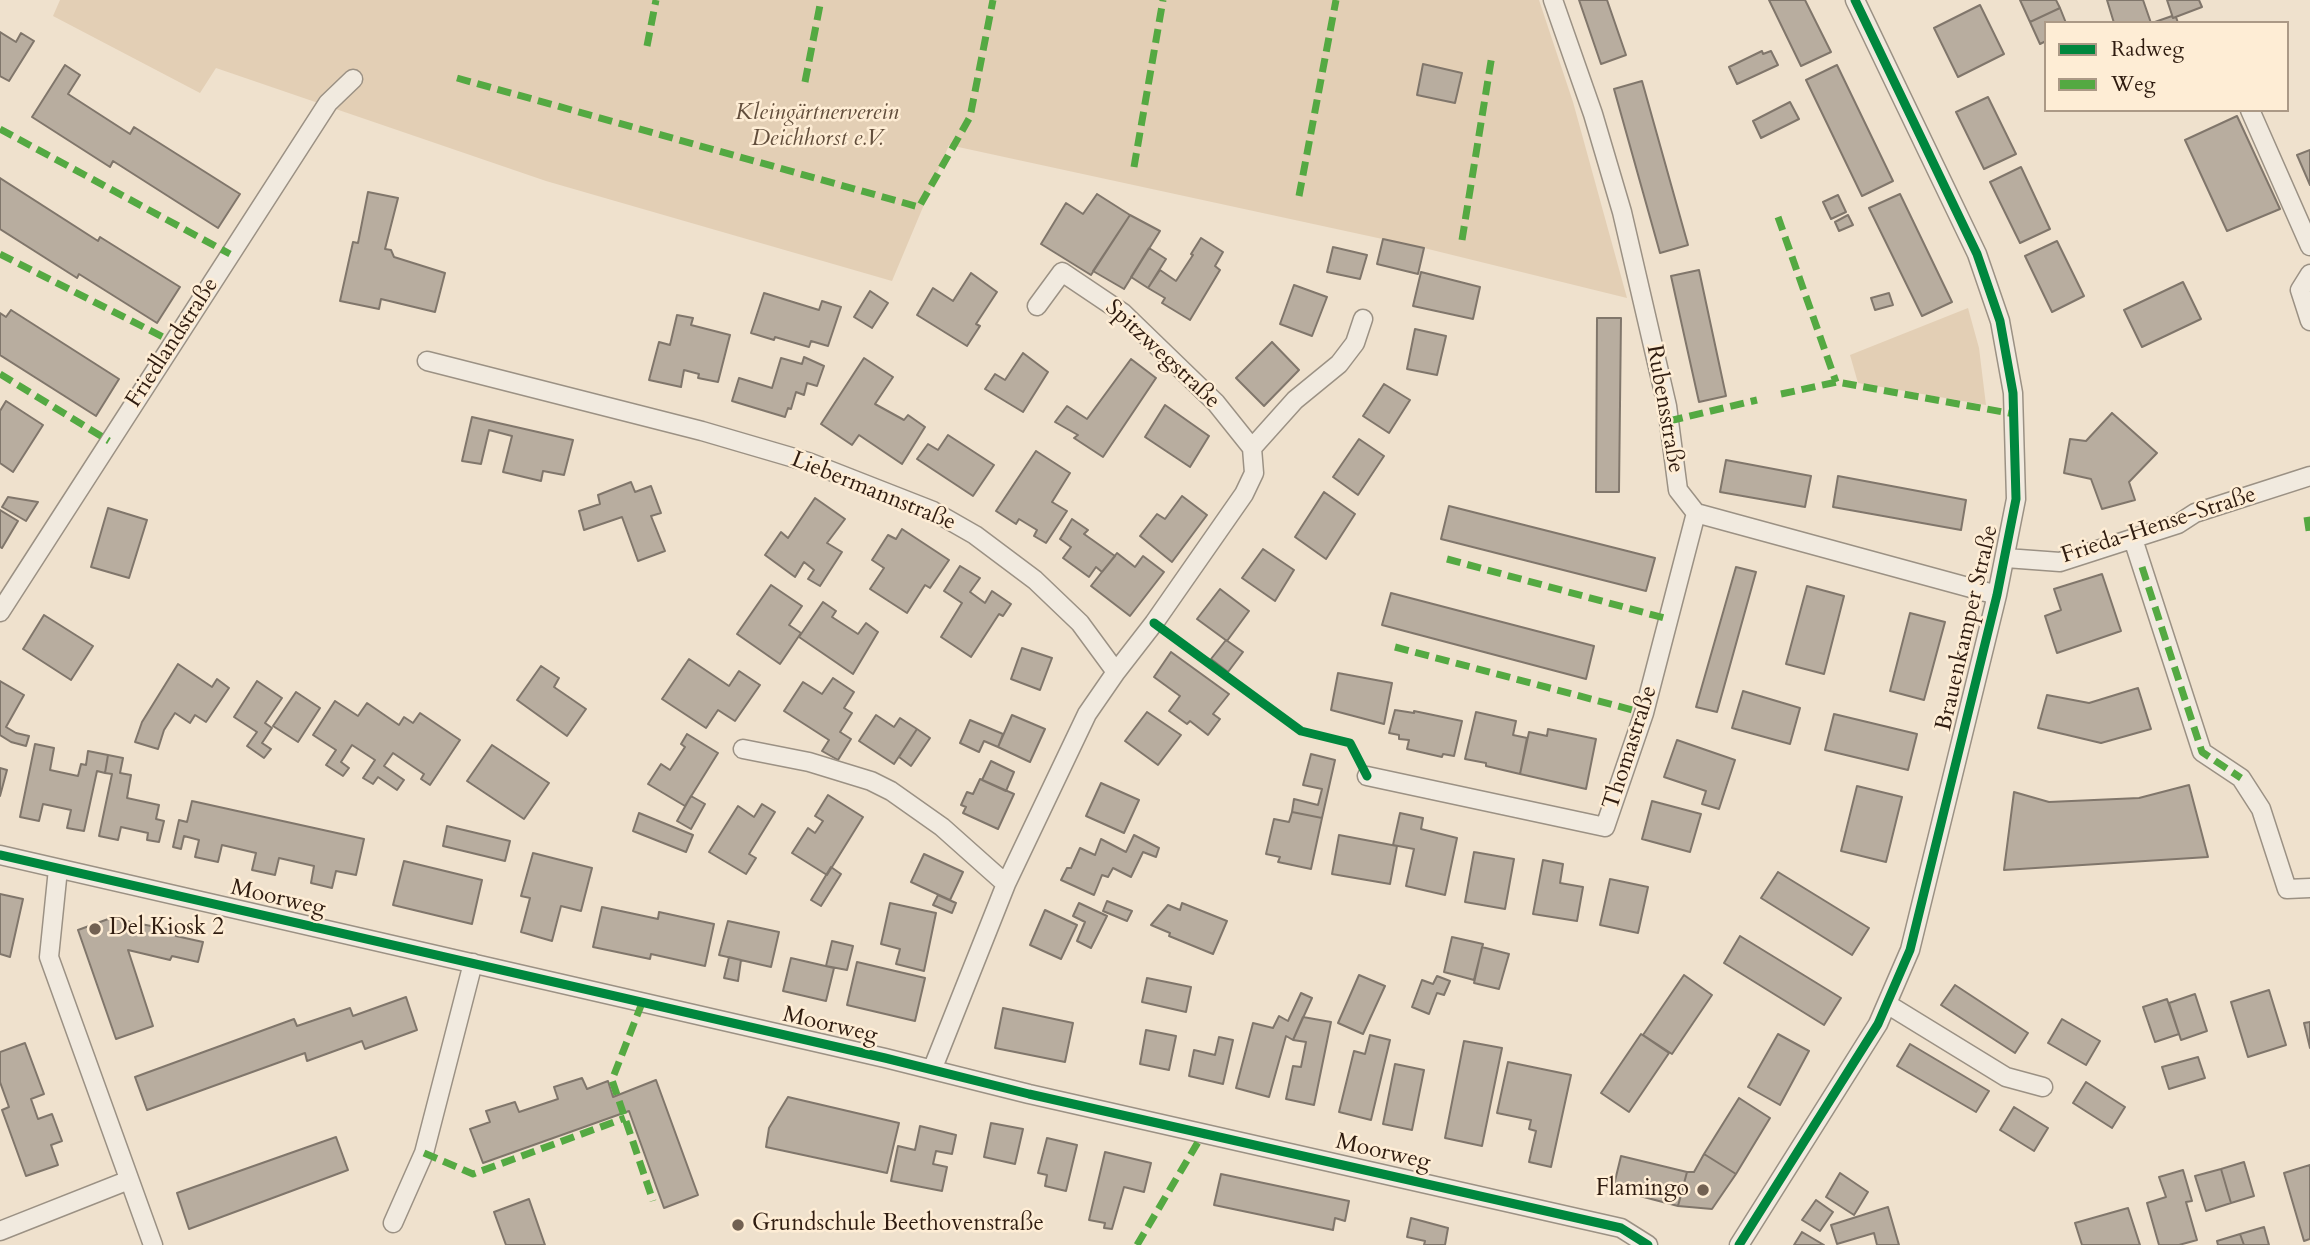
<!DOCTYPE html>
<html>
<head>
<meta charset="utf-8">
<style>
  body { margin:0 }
  #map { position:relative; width:2310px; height:1245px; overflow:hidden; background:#efe1cd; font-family:Cardo,serif }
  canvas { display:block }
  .legend { position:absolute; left:2044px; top:21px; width:245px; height:91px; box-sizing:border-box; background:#feedd5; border:2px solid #ab9986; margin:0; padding:9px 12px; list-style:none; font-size:21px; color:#2f1c10 }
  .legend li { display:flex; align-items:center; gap:14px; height:35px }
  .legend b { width:35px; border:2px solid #ab9986 }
</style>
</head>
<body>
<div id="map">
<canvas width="2310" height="1245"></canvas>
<ul class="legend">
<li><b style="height:9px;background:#00873e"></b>Radweg</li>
<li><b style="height:9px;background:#54a942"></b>Weg</li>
</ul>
</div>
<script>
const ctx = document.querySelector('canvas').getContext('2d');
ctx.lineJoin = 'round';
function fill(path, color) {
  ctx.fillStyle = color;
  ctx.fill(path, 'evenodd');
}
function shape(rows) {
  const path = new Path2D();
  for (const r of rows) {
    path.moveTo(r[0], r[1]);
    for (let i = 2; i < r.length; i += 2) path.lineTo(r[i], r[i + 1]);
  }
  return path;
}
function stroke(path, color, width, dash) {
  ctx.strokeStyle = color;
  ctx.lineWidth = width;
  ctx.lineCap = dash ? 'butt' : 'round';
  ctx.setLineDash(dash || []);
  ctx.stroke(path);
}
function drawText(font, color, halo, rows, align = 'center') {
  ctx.font = font + ' Cardo,serif';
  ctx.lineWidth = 5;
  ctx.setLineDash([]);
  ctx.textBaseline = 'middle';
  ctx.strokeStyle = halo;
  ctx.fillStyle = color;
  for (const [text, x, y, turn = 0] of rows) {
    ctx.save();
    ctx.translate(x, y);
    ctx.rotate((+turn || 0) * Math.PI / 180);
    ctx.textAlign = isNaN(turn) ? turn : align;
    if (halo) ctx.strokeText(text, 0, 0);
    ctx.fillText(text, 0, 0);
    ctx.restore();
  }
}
fill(shape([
  [60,0,1539,0,1573,102,1627,298,1424,248,949,145,892,281,546,181,216,68,200,93,53,16],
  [1968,308,1979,348,1986,405,1858,383,1850,355]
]), '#e3cfb5');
const building = shape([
  [1579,0,1607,0,1626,55,1601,64,1579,0],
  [1769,0,1805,0,1831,52,1801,66,1769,0],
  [2020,0,2056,0,2060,8,2030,22,2020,0],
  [2107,0,2143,0,2151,23,2114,23,2107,0],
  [2167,0,2199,0,2202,7,2173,18,2167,0],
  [1980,5,2004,54,1958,77,1934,28,1980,5],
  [2060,8,2066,23,2046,23,2046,41,2040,44,2030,22,2060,8],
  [2172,16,2173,18,2176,17,2178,23,2152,23,2172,16],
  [0,32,16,42,21,33,34,41,9,81,0,76,0,32],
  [1762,51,1763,54,1771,51,1778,65,1737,84,1729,67,1762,51],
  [1423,64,1462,73,1455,103,1417,95,1423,64],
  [65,65,80,75,68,94,130,134,134,127,240,194,218,228,113,161,110,167,32,117,65,65],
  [1837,65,1893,181,1862,196,1806,80,1837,65],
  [1642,81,1688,245,1660,253,1614,89,1642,81],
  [1988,97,2016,154,1984,169,1956,112,1988,97],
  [1790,102,1799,119,1761,138,1753,121,1790,102],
  [2237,116,2280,209,2227,231,2185,140,2237,116],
  [2310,150,2310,185,2297,155,2310,150],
  [2021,167,2050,229,2020,243,1990,182,2021,167],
  [0,178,98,241,100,237,180,287,157,323,79,274,77,278,0,229,0,178],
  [368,192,398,198,385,249,391,250,394,257,445,273,435,312,381,299,379,309,340,301,353,242,358,243,368,192],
  [1097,194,1130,215,1091,275,1041,244,1066,203,1083,214,1097,194],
  [1900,194,1952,302,1922,316,1869,208,1900,194],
  [1838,195,1846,212,1831,219,1823,202,1838,195],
  [1130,215,1160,231,1124,289,1093,271,1130,215],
  [1848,215,1853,225,1839,231,1835,222,1848,215],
  [1201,238,1223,252,1215,266,1220,270,1190,320,1162,303,1165,298,1148,288,1160,270,1176,281,1193,255,1191,254,1201,238],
  [1383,239,1424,248,1418,274,1377,264,1383,239],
  [2057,241,2084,296,2052,312,2025,256,2057,241],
  [1333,247,1367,255,1360,279,1327,272,1333,247],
  [1149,248,1166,259,1148,288,1131,277,1149,248],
  [1699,270,1726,396,1699,402,1671,276,1699,270],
  [1421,272,1480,287,1473,319,1413,306,1421,272],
  [971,273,997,292,976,324,980,326,967,346,917,315,933,288,953,301,971,273],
  [2183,282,2201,319,2142,347,2124,310,2183,282],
  [1294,285,1327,297,1312,336,1280,324,1294,285],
  [870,291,888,303,872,328,854,317,870,291],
  [764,293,819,310,822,301,841,307,828,346,811,341,809,347,775,337,774,340,751,333,764,293],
  [1889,293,1893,305,1875,310,1871,298,1889,293],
  [11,310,119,379,96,416,0,355,0,313,6,317,11,310],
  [677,315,693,318,691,325,730,335,718,382,698,378,699,374,684,370,681,387,649,380,659,342,670,345,677,315],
  [1597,318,1621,318,1619,492,1596,492,1597,318],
  [1415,329,1446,336,1437,375,1407,369,1415,329],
  [1272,342,1299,370,1264,406,1236,378,1272,342],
  [1023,353,1048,372,1023,412,985,389,995,374,1005,380,1023,353],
  [804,357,824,366,817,386,807,383,804,395,796,392,791,409,788,408,785,417,732,401,739,378,772,388,781,358,802,364,804,357],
  [864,358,893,377,875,404,904,420,908,415,925,427,902,464,859,435,852,445,821,424,864,358],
  [1131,359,1156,378,1103,457,1074,438,1078,435,1055,422,1067,406,1087,419,1131,359],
  [1384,384,1410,400,1389,433,1363,416,1384,384],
  [6,401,43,425,13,472,0,463,0,411,6,401],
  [1165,405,1209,436,1190,467,1145,437,1165,405],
  [2112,413,2157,453,2129,482,2135,500,2102,509,2091,479,2064,473,2070,439,2086,441,2112,413],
  [472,417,573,440,564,475,543,471,541,481,503,472,512,436,489,430,481,464,462,461,472,417],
  [948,435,994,465,973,496,917,459,928,444,938,450,948,435],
  [1359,439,1384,456,1358,495,1333,477,1359,439],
  [1036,451,1070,473,1052,502,1067,511,1046,543,1034,536,1037,530,1019,519,1016,524,996,511,1036,451],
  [1726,460,1811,476,1805,507,1720,492,1726,460],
  [1838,476,1966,500,1961,530,1833,507,1838,476],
  [631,482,635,492,651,486,661,513,651,516,665,551,638,561,622,517,584,530,579,511,600,504,598,495,631,482],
  [1324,492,1355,514,1326,559,1295,537,1324,492],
  [1182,496,1207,515,1172,562,1140,536,1157,514,1165,519,1182,496],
  [8,497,38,502,26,521,2,507,8,497],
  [815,498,845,519,827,543,842,552,820,586,808,579,814,570,804,562,795,577,765,555,781,532,788,538,815,498],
  [1449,506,1655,558,1646,591,1441,539,1449,506],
  [108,508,147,520,129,578,91,567,108,508],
  [0,510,18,521,2,548,0,547,0,510],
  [1072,519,1088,530,1084,534,1115,556,1102,572,1096,567,1089,577,1063,558,1071,547,1060,539,1072,519],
  [902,529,949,560,930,588,925,585,907,613,870,589,884,568,872,560,888,535,896,539,902,529],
  [1263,549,1294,570,1275,601,1242,578,1263,549],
  [1117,553,1135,567,1143,556,1164,572,1130,616,1091,586,1117,553],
  [960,566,980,578,970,592,985,603,992,591,1011,604,1003,616,999,614,971,657,941,637,962,603,944,591,960,566],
  [1736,567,1756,572,1717,712,1696,707,1736,567],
  [2102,574,2121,631,2057,653,2045,616,2061,610,2054,589,2102,574],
  [771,585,802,606,789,625,801,633,780,664,737,634,771,585],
  [1807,586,1844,596,1824,674,1786,664,1807,586],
  [1220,589,1249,611,1227,641,1197,619,1220,589],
  [1391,593,1594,646,1586,679,1382,625,1391,593],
  [823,602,836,611,832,617,858,634,866,623,878,632,853,674,799,637,823,602],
  [1910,613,1945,622,1924,700,1890,691,1910,613],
  [44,615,93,646,71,680,23,649,44,615],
  [1226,640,1243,652,1228,672,1211,659,1226,640],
  [1022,648,1052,658,1040,690,1011,679,1022,648],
  [1171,652,1229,694,1213,714,1220,719,1208,735,1190,721,1187,724,1169,711,1180,696,1154,677,1171,652],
  [689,659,729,686,739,671,760,685,735,721,718,710,706,728,662,699,689,659],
  [178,664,212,687,217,679,229,688,206,722,195,715,190,723,175,713,164,730,158,749,135,742,142,722,178,664],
  [541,666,559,678,554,687,586,709,567,736,517,700,541,666],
  [1338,673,1392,683,1384,724,1331,710,1338,673],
  [833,678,854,692,844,708,852,713,840,732,851,739,838,760,822,751,829,740,784,711,803,682,822,694,833,678],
  [0,681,24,695,6,727,16,733,29,736,26,746,11,742,0,735,0,681],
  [257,681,282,698,265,723,272,728,262,743,271,749,264,758,247,746,257,732,234,717,257,681],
  [2138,688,2151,729,2101,743,2038,728,2047,695,2089,703,2138,688],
  [1743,691,1800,708,1790,744,1732,728,1743,691],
  [296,692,320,708,298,742,273,726,296,692],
  [335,701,358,716,367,703,399,725,404,717,413,723,420,713,460,740,430,785,421,779,424,774,393,753,384,766,404,780,397,790,378,777,373,784,363,778,375,760,352,745,341,762,349,768,343,776,326,765,336,750,313,735,335,701],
  [1395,710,1414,713,1414,711,1462,721,1454,756,1443,754,1442,757,1407,749,1409,740,1399,739,1399,735,1389,733,1395,710],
  [1147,712,1181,735,1158,765,1125,741,1147,712],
  [1476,712,1516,721,1513,735,1527,738,1520,774,1486,766,1486,763,1465,759,1476,712],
  [1834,714,1917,734,1908,770,1825,750,1834,714],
  [876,715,894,727,900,718,917,729,894,764,859,741,876,715],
  [1012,715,1045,729,1030,762,998,747,1012,715],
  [970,720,1003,734,998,747,984,741,979,752,960,743,970,720],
  [917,729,930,738,911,766,899,757,917,729],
  [1548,729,1596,739,1586,789,1520,774,1529,732,1547,736,1548,729],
  [687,734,718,753,685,806,648,784,661,764,670,770,685,747,681,744,687,734],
  [1677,740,1735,760,1719,809,1702,804,1706,791,1664,777,1677,740],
  [35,744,54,748,50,770,78,776,81,764,86,765,88,751,108,755,105,773,97,771,84,831,67,828,71,810,43,804,39,821,20,817,35,744],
  [492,745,549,783,524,819,467,781,492,745],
  [1311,754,1335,760,1322,818,1292,812,1294,799,1318,805,1322,789,1303,785,1311,754],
  [108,755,123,758,120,773,131,775,127,798,159,805,156,819,164,821,159,842,147,840,148,833,121,827,118,840,99,836,112,774,105,773,108,755],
  [991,761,1014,772,1006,791,982,780,991,761],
  [0,768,7,770,0,796,0,768],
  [980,779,1014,794,998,829,963,813,966,807,961,805,967,792,973,794,980,779],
  [1101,783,1139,800,1124,833,1086,816,1101,783],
  [2189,785,2208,857,2004,870,2014,792,2049,802,2139,798,2189,785],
  [1857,786,1902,797,1886,862,1841,851,1857,786],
  [828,795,863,817,827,875,792,853,808,828,815,833,823,821,815,816,828,795],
  [691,796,705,804,691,829,677,821,691,796],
  [192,801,364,839,356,875,336,871,332,888,311,883,314,866,279,858,275,875,252,870,256,853,222,845,218,862,195,857,199,840,184,836,181,849,173,847,179,820,187,822,192,801],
  [1652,801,1701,814,1690,852,1642,839,1652,801],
  [762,804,775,812,749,854,756,858,746,874,709,852,738,806,754,817,762,804],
  [1292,812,1322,818,1311,869,1278,862,1280,857,1266,854,1274,819,1289,822,1292,812],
  [639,813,693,835,686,852,633,831,639,813],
  [1400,813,1423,818,1421,829,1457,838,1445,895,1406,886,1414,849,1393,845,1400,813],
  [447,826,510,841,505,861,443,846,447,826],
  [1134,835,1159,848,1156,857,1143,852,1131,877,1113,868,1108,877,1102,875,1094,895,1061,880,1067,868,1071,868,1080,848,1095,855,1101,839,1126,852,1134,835],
  [1339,835,1397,846,1390,884,1332,874,1339,835],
  [1474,852,1514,859,1505,909,1465,902,1474,852],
  [533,853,592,868,581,911,561,906,552,941,521,932,530,898,521,896,533,853],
  [924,854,963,872,950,900,911,882,924,854],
  [1543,860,1563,864,1560,883,1583,887,1577,921,1533,914,1543,860],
  [404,861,482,880,472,924,393,905,404,861],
  [831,867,841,874,821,906,811,900,831,867],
  [1778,872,1869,928,1852,955,1761,898,1778,872],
  [1610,879,1648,887,1638,933,1600,925,1610,879],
  [0,894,23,899,10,957,0,954,0,894],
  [938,895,956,903,952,913,933,905,938,895],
  [1107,901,1132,911,1127,921,1103,911,1107,901],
  [890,903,936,913,924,971,896,964,900,949,881,944,890,903],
  [1079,903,1107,916,1091,948,1077,941,1085,922,1073,916,1079,903],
  [1182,903,1227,921,1213,954,1169,936,1170,933,1151,925,1168,905,1180,910,1182,903],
  [602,907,658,919,659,912,714,924,705,966,651,954,650,959,593,947,602,907],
  [1045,910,1077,925,1061,959,1030,945,1045,910],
  [111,918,176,931,176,936,203,942,198,962,172,956,170,960,128,950,153,1026,116,1039,78,930,111,918],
  [728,921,779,932,771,967,719,955,728,921],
  [1740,936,1841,998,1824,1025,1724,963,1740,936],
  [1452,937,1483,944,1474,980,1444,972,1452,937],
  [832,941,853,946,847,970,826,966,832,941],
  [1482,947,1509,954,1499,989,1474,983,1482,947],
  [729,957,741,960,738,981,724,978,729,957],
  [791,958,834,968,826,1001,783,991,791,958],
  [857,962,925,978,915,1021,847,1005,857,962],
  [1359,975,1385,986,1363,1034,1338,1023,1359,975],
  [1684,975,1712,995,1672,1054,1643,1035,1684,975],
  [1437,976,1450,981,1444,995,1437,993,1429,1014,1412,1007,1422,980,1433,984,1437,976],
  [1147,978,1191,987,1186,1012,1142,1002,1147,978],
  [1955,985,2028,1033,2015,1053,1941,1005,1955,985],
  [2269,990,2286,1045,2248,1057,2231,1002,2269,990],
  [1301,993,1312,998,1293,1040,1286,1036,1269,1097,1236,1088,1253,1023,1273,1028,1279,1016,1288,1021,1301,993],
  [2195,994,2207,1031,2181,1040,2169,1003,2195,994],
  [406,997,417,1030,365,1049,362,1041,307,1061,305,1053,147,1110,135,1077,294,1019,297,1026,350,1008,353,1016,406,997],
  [2167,999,2179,1034,2155,1042,2143,1007,2167,999],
  [1003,1008,1073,1023,1065,1062,995,1048,1003,1008],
  [1303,1017,1331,1022,1314,1105,1286,1099,1293,1066,1301,1067,1306,1042,1293,1040,1303,1017],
  [2062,1019,2100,1041,2086,1065,2048,1043,2062,1019],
  [2310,1022,2310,1048,2304,1023,2310,1022],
  [1146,1030,1176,1036,1169,1070,1140,1064,1146,1030],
  [1641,1034,1669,1053,1629,1112,1601,1093,1641,1034],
  [1778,1034,1809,1051,1780,1105,1748,1087,1778,1034],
  [1370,1035,1390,1040,1371,1120,1339,1112,1354,1051,1365,1054,1370,1035],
  [1219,1037,1233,1040,1223,1084,1189,1076,1194,1050,1215,1055,1219,1037],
  [1464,1041,1502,1048,1482,1146,1445,1138,1464,1041],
  [25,1043,44,1094,31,1099,38,1119,52,1114,62,1141,51,1145,58,1165,26,1176,2,1110,9,1107,0,1082,0,1052,25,1043],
  [1910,1044,1989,1091,1976,1112,1897,1066,1910,1044],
  [2198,1057,2205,1078,2169,1089,2162,1067,2198,1057],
  [1508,1062,1571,1075,1551,1167,1529,1162,1536,1131,1529,1129,1531,1120,1497,1113,1508,1062],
  [1395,1064,1424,1070,1412,1130,1383,1124,1395,1064],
  [582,1078,587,1089,608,1081,613,1097,656,1080,698,1195,664,1208,629,1111,483,1163,470,1129,490,1122,486,1111,515,1102,519,1112,558,1099,554,1087,582,1078],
  [2086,1082,2125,1107,2112,1128,2073,1103,2086,1082],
  [788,1097,899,1123,887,1173,766,1147,769,1128,788,1097],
  [1739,1098,1770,1118,1736,1174,1704,1154,1739,1098],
  [2014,1107,2048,1128,2034,1151,2000,1130,2014,1107],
  [991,1123,1023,1129,1015,1164,984,1157,991,1123],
  [920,1126,956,1135,952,1154,936,1151,933,1164,947,1167,942,1191,891,1181,898,1146,915,1150,920,1126],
  [336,1137,348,1170,189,1229,177,1193,336,1137],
  [1047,1138,1077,1145,1066,1191,1045,1186,1047,1175,1038,1173,1047,1138],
  [1105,1152,1151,1163,1144,1192,1124,1187,1112,1229,1104,1228,1105,1223,1089,1220,1105,1152],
  [1704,1154,1736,1174,1712,1209,1678,1206,1687,1172,1694,1172,1704,1154],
  [1621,1156,1687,1172,1678,1206,1613,1189,1621,1156],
  [2244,1162,2254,1196,2231,1203,2221,1169,2244,1162],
  [2310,1165,2310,1239,2304,1241,2284,1173,2310,1165],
  [2221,1169,2231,1203,2206,1211,2195,1176,2221,1169],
  [2183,1170,2192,1201,2186,1202,2197,1240,2179,1245,2159,1245,2147,1203,2166,1197,2159,1177,2183,1170],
  [1840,1173,1868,1192,1854,1215,1826,1197,1840,1173],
  [1221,1174,1349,1201,1345,1221,1335,1218,1333,1230,1214,1205,1221,1174],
  [529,1199,545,1245,506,1245,494,1212,529,1199],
  [1816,1200,1833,1212,1820,1231,1802,1220,1816,1200],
  [1888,1207,1899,1245,1877,1245,1874,1233,1837,1244,1831,1225,1888,1207],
  [2128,1208,2140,1245,2082,1245,2075,1223,2128,1208],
  [1411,1218,1448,1228,1445,1245,1424,1245,1425,1241,1407,1237,1411,1218],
  [2264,1227,2269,1245,2244,1245,2240,1234,2264,1227],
  [1802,1232,1824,1245,1794,1245,1802,1232],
  [2240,1234,2244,1245,2218,1245,2217,1241,2240,1234]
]);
fill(building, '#b8ad9f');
stroke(building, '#80766b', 2);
const minor = shape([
  [1553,0,1593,114,1622,212,1667,406,1678,490,1696,513,1997,595],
  [2250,110,2310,246],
  [2310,274,2300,290,2310,321],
  [1037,306,1062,272,1123,313,1216,403,1252,448,1254,473,1244,494,1154,623,1116,672],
  [427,361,702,431,808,462,933,511,975,535,1035,580,1080,623,1116,672,1087,714,1006,884,932,1070],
  [1252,448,1295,400,1339,364,1355,343,1363,319],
  [2133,539,2202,752,2241,778,2261,809,2287,889,2310,888],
  [2006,558,2060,562,2178,524,2195,513,2310,476],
  [0,612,328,103,353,79],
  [743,749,809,762,871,781,891,791,942,827,1006,884],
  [1367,776,1605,827,1644,713,1696,513],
  [0,855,885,1058,1029,1094,1621,1228,1648,1245],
  [58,869,49,957,153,1245],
  [1887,1004,2006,1077,2043,1087],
  [393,1223,424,1153,473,963],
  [0,1231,129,1180],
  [1739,1245,1878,1024,1910,950,1997,595,2016,499,2013,393,2000,321,1977,254,1855,0]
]);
stroke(minor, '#9b9184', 21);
stroke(minor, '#f1eadf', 18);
stroke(shape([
  [647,46,656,0],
  [457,78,919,207,970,117,993,0],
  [805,82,821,0],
  [0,129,230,254],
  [1134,167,1163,0],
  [1299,196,1336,0],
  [1778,217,1836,382],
  [1462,240,1492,55],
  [0,254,173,342],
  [0,374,109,441],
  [1781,394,1837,382,2014,414],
  [1669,421,1757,400],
  [2307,517,2310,537],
  [1447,559,1668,619],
  [2142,567,2202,752,2241,778],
  [1395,647,1644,713],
  [642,1003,612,1080,653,1201],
  [424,1153,473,1174,625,1118],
  [1137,1245,1204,1132]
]), '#54a942', 7, [14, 7]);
stroke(shape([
  [1154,623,1301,731,1350,743,1367,776],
  [0,855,885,1058,1029,1094,1621,1228,1648,1245],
  [1739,1245,1878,1024,1910,950,1997,595,2016,499,2013,393,2000,321,1977,254,1855,0]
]), '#00873e', 9);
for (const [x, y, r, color] of [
  [95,929,7,"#726152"],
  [1703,1190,7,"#726152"],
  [738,1225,7,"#726152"]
]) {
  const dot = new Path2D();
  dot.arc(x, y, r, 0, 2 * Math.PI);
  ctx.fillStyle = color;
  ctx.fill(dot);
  stroke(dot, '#feedd5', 2.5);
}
drawText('italic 23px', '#624e3c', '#feedd5', [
  ["Kleingärtnerverein",817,114],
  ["Deichhorst e.V.",817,140]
]);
drawText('23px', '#2f1c10', '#feedd5', [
  ["Friedlandstraße",173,343,-57],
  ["Spitzwegstraße",1162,355,43],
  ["Rubensstraße",1664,409,80],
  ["Liebermannstraße",873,492,22],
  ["Frieda-Hense-Straße",2159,526,-18],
  ["Brauenkamper Straße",1968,628,-77],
  ["Thomastraße",1631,748,-72],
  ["Moorweg",278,899,13],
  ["Moorweg",830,1026,13],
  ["Moorweg",1383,1153,13]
]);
drawText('23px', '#2f1c10', '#feedd5', [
  ["Del Kiosk 2",109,929],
  ["Flamingo",1689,1190,"right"],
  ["Grundschule Beethovenstraße",752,1225]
], 'left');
</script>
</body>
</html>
